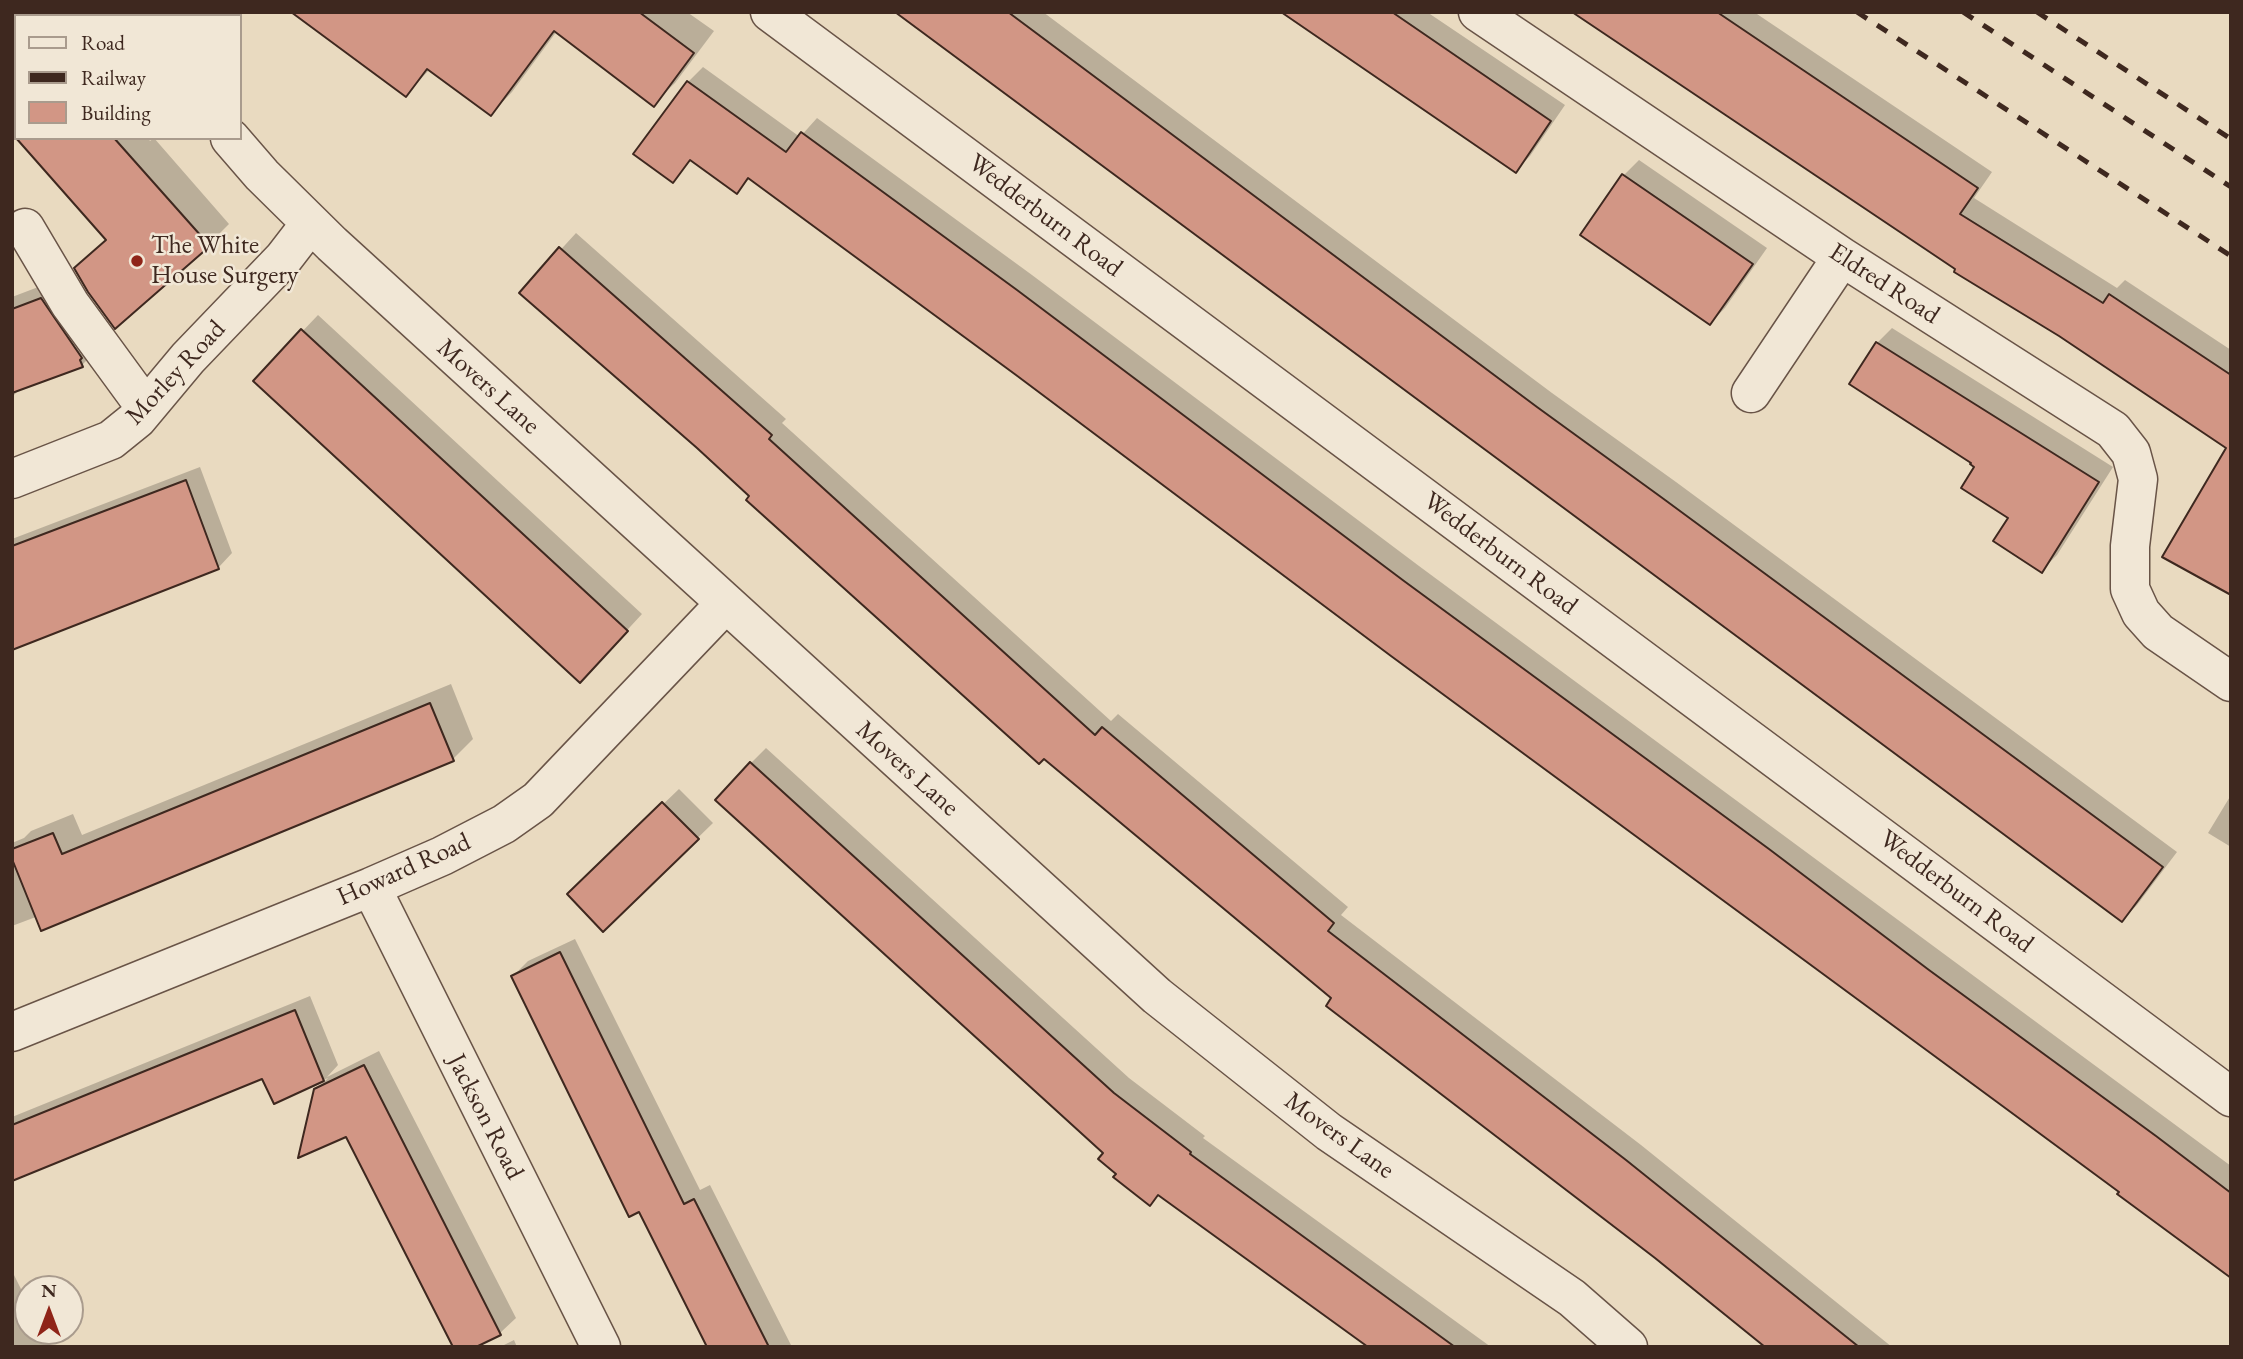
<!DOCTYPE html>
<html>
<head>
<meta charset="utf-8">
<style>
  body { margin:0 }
  #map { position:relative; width:2243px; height:1359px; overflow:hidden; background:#e9dac0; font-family:"EB Garamond",serif }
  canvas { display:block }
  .frame { position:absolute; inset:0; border:14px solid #3e281f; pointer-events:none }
  .legend { position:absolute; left:14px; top:14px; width:228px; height:126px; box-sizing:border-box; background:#f1e7d6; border:2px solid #a99b8d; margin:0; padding:9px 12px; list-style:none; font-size:21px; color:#3e281f }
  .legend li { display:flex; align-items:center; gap:14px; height:35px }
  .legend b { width:35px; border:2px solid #a99b8d }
  .north { position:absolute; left:14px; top:1275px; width:70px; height:70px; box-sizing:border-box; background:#f1e7d6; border:2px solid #a99b8d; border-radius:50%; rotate:0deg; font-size:19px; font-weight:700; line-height:28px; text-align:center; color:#3e281f }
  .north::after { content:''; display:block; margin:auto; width:24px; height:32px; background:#8f2418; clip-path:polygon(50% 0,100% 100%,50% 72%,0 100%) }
</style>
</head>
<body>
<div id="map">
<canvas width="2243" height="1359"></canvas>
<div class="frame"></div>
<ul class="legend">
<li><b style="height:9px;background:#f1e7d6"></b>Road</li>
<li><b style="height:9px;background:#3e281f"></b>Railway</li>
<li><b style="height:19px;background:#d29685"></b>Building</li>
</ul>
<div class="north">N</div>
</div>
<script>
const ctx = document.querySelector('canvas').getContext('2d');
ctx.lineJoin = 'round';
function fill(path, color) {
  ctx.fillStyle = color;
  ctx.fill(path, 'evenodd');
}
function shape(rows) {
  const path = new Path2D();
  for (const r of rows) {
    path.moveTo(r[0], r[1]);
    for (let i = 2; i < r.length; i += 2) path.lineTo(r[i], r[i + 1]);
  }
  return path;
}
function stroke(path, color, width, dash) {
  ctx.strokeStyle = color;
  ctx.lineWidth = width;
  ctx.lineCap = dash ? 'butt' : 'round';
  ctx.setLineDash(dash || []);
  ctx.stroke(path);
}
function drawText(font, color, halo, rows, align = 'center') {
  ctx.font = font + ' "EB Garamond",serif';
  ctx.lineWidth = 5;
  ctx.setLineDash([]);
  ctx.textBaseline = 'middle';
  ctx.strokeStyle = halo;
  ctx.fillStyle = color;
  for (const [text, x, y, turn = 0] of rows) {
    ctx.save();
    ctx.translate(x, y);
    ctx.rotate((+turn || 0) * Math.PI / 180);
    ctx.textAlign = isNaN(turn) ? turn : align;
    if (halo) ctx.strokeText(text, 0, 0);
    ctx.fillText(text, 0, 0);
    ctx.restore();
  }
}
fill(shape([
  [293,12,687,12,714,31,675,83,653,104,557,31,512,92,491,114,430,69,406,95],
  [899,12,1043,12,1552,393,1676,482,2177,852,2137,905,2122,920],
  [1283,12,1427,12,1565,105,1530,156,1515,171],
  [1575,12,1754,12,1992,172,1974,198,2117,288,2125,280,2231,350,2231,427,1958,268],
  [16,32,16,138,148,138,150,141,154,138,229,224,208,245,107,239,12,134,12,35],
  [703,67,800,137,817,118,1032,275,1419,566,2231,1166,2231,1275,1017,374,750,178,736,192,692,159,673,180,636,154,688,82],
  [1639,160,1767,248,1725,308,1710,323,1624,175],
  [576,233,786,419,782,423,1111,721,1118,714,1348,907,1341,915,1641,1145,1892,1347,1769,1347,752,496,522,292],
  [62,278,103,344,82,365,21,388,12,397,12,297],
  [318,315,642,614,595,665,255,381],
  [1892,328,2113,467,2057,555,2042,570,1977,467,1877,343],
  [200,467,232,553,218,568,12,649,12,539],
  [451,684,473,739,453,759,12,926,12,843,24,838,31,831,73,814,82,835],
  [766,748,1129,1078,1205,1136,1203,1138,1491,1347,1371,1347,1160,1193,1150,1203,1118,1173,1105,1153,751,763],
  [679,789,713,823,603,930,584,880],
  [2231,795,2231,847,2208,833],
  [575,939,700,1190,710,1185,792,1347,709,1347,639,1210,513,976,528,961],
  [310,996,338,1065,327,1077,379,1051,516,1318,500,1333,472,1347,347,1134,316,1090,328,1078,275,1102,263,1076,12,1180,12,1117],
  [12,1271,28,1303,28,1331,42,1331,50,1347,12,1347],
  [514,1340,517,1347,500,1347]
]), '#0003');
const building = shape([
  [291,12,639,12,694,53,654,107,554,31,491,116,427,69,406,97,291,12],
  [895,12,1008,12,1537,407,1661,497,2163,867,2122,922,895,12],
  [1281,12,1392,12,1551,121,1516,173,1281,12],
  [1572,12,1717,12,1978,188,1960,214,2103,303,2109,294,2231,375,2231,595,2162,557,2226,448,2059,336,1954,272,1955,269,1572,12],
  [687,81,786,152,801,132,1017,290,1404,581,1769,849,1929,970,2156,1136,2231,1193,2231,1278,2117,1194,2119,1192,1997,1102,1391,656,1016,375,748,178,737,194,690,160,673,183,633,154,687,81],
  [16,138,114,138,210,246,115,329,88,292,74,268,106,240,16,138],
  [1622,174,1753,264,1710,325,1580,235,1622,174],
  [559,247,772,435,769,439,1095,735,1102,727,1334,923,1328,931,1626,1160,1859,1347,1765,1347,1655,1258,1326,1006,1331,998,1044,759,1039,764,746,500,749,496,697,448,519,293,559,247],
  [41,298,82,358,80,360,83,367,12,393,12,309,41,298],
  [301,329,628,631,580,683,253,381,301,329],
  [1876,342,2099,482,2042,573,1993,541,2008,518,1961,488,1974,467,1970,464,1971,463,1849,384,1876,342],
  [186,480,219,569,12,650,12,546,186,480],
  [430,703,454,761,41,931,12,859,12,849,53,833,62,854,430,703],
  [750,762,1114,1093,1191,1152,1190,1154,1455,1347,1368,1347,1158,1195,1150,1206,1113,1177,1116,1174,1098,1159,1103,1153,715,800,750,762],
  [662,802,699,839,603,932,567,894,662,802],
  [560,952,684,1204,694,1199,769,1347,707,1347,639,1212,629,1217,511,976,560,952],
  [295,1010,324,1081,274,1104,262,1079,12,1181,12,1125,295,1010],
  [364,1065,501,1335,476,1347,453,1347,346,1137,298,1158,314,1089,364,1065]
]);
fill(building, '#d29685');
stroke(building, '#3e281f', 2);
const minor = shape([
  [121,12,130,15],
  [770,12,2231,1097],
  [1478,12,1842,257,2113,430,2131,453,2138,479,2130,546,2130,589,2141,613,2158,632,2231,682],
  [230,138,262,175,332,244,1157,996,1329,1132,1572,1298,1628,1347],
  [25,228,70,304,146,408],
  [1751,393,1842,257],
  [12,479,111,440,137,419,188,358,283,259,310,224],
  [371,887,601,1347],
  [12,1032,371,887,442,856,504,824,538,800,725,604]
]);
stroke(minor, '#695447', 41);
stroke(minor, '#f1e7d6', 38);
stroke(shape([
  [1857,12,2231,256],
  [1963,12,2231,187],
  [2037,12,2231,139]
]), '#3e281f', 5, [12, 12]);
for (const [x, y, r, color] of [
  [137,261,7,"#8f2418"]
]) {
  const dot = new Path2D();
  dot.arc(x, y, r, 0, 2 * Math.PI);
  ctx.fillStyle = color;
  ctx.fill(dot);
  stroke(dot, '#f1e7d6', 2.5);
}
drawText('26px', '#3e281f', '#f1e7d6', [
  ["Wedderburn Road",1045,216,37],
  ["Eldred Road",1884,284,33],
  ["Morley Road",176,373,-47],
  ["Movers Lane",488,387,42],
  ["Wedderburn Road",1500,554,37],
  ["Movers Lane",907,769,42],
  ["Howard Road",404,870,-24],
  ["Wedderburn Road",1956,892,37],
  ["Jackson Road",485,1117,63],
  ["Movers Lane",1339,1136,36]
]);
drawText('26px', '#3e281f', '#f1e7d6', [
  ["The White",151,246],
  ["House Surgery",151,276]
], 'left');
</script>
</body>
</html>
